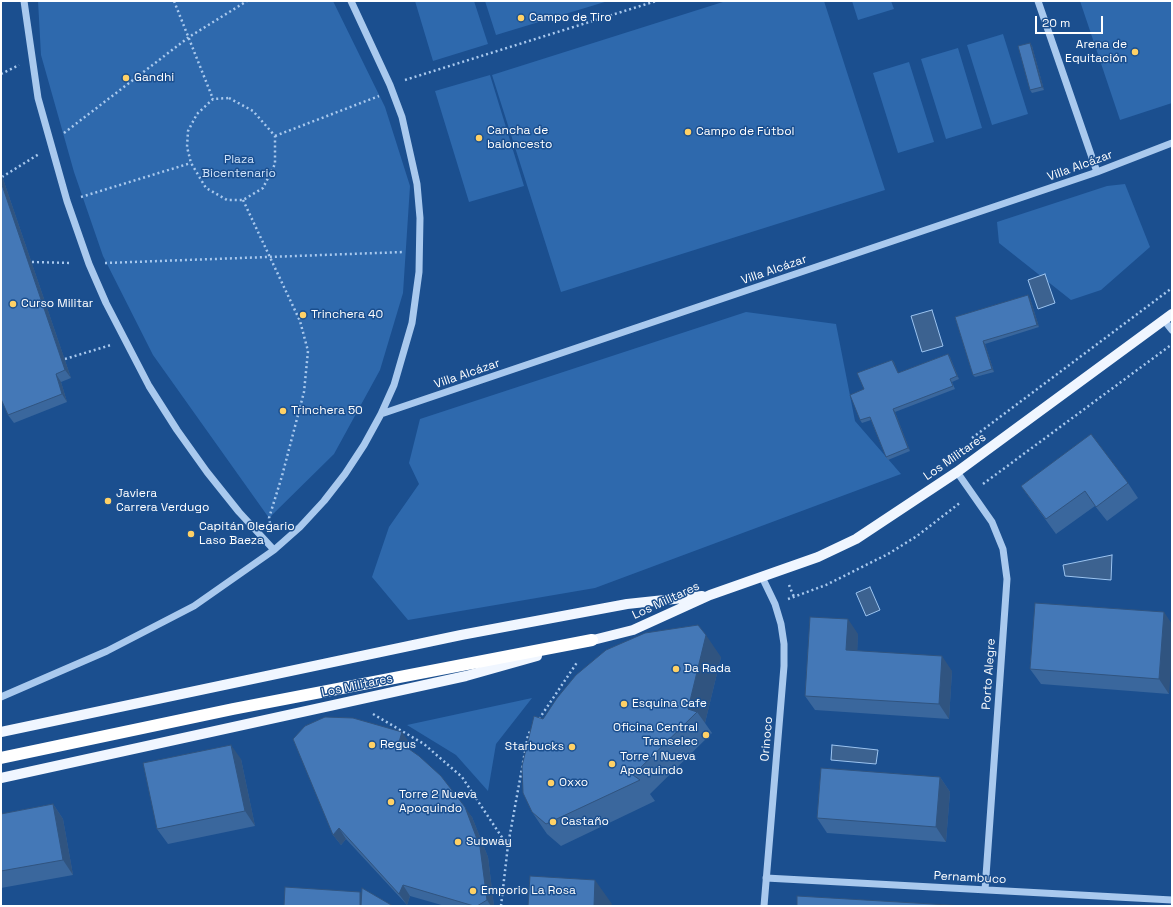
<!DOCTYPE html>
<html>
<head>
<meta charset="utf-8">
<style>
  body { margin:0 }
  #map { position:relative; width:1173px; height:907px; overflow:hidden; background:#1b4f8f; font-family:"Space Grotesk",sans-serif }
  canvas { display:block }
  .frame { position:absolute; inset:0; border:2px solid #fff; pointer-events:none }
  .scale { position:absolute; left:1035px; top:16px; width:68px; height:18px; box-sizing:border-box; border:2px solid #fff; border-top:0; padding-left:5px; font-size:12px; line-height:14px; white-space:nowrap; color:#fff; -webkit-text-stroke:3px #1b4f8f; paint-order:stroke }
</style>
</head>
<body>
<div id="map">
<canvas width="1173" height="907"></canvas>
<div class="frame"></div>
<div class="scale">20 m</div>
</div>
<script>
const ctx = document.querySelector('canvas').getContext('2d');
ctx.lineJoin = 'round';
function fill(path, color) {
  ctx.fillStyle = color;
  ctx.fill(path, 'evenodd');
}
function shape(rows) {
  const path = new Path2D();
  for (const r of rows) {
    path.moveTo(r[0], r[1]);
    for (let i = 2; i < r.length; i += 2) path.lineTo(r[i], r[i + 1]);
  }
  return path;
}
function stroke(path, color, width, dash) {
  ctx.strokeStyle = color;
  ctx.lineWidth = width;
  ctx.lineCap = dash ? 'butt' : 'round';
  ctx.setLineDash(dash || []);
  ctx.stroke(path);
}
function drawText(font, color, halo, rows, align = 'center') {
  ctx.font = font + ' "Space Grotesk",sans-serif';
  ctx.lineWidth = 3;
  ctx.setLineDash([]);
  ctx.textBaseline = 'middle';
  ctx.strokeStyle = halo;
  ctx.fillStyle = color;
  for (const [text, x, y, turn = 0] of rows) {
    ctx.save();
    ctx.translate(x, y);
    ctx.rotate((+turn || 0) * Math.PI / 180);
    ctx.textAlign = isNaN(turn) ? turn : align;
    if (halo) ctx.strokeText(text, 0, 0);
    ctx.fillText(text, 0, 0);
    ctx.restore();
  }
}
fill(shape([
  [38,1,333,1,385,107,410,186,403,293,380,370,334,454,269,518,153,355,103,256,74,172,41,55],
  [415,1,474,1,488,44,433,61],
  [485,1,608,1,496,35],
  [726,1,824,1,885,190,561,292,492,75],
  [852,1,891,1,894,9,858,20],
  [1080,1,1172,1,1172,103,1120,120],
  [1003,34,1028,114,992,125,967,45],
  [958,48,982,128,946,139,921,59],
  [909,62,934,142,898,153,873,73],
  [490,75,524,186,469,202,435,91],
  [1125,184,1150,247,1101,290,1071,300,999,243,997,222,1107,186],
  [746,312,836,324,855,421,901,474,595,588,408,620,372,577,389,527,419,484,409,463,420,419],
  [532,698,496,744,488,791,456,755,407,725]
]), '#2e69ad');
const water = shape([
  [1045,274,1055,303,1038,309,1028,280,1045,274],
  [932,310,943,346,922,352,911,316,932,310],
  [1112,555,1111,580,1065,576,1063,565,1112,555],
  [870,587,880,610,866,616,856,593,870,587],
  [832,745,878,750,876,764,831,760,832,745]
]);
fill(water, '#3c6290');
stroke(water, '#9cc4f0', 1);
stroke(shape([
  [174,1,213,99],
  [1,74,19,65],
  [405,80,656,1],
  [229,98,253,111,275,136,275,164,263,188,243,200,227,200,206,188,191,163,187,147,188,131,197,114,213,99,229,98],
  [64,133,189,37,247,1],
  [275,136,379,96],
  [2,177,39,154],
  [81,197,191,163],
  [243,200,300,321,308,351,304,392,282,476,269,518,270,523],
  [32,262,72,263],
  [105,263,404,252],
  [65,359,111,345],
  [972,438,1172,288],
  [983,484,1171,345],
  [789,585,794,597],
  [788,599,826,585,888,554,917,536,961,502],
  [373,714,424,744,462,777,507,845],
  [539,719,578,661],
  [501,906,508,845,528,735,531,730]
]), '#a9c9ee', 2.5, [2, 3]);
stroke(shape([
  [24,1,38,98,67,201,89,264,106,303,149,386,177,430,207,472,239,512,274,550],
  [1038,1,1097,172],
  [1164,320,1172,330],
  [381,414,1097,172,1172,143],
  [957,472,992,522,1003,549,1007,579,985,890],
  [762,577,775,604,781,624,784,644,784,666,764,906],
  [1,697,107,651,194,606,274,550,300,527,324,501,345,474,364,445,381,414,394,385,412,323,419,272,420,218,417,184,402,117,390,85,351,1],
  [766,878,1172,900]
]), '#a9c9ee', 7);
stroke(shape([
  [585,642,633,630,710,595,818,557,856,539,957,472,1172,314],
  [1,732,461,635,627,604,702,596],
  [1,778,466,676,537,656]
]), '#f0f6ff', 10);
stroke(shape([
  [1,758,233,709,592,640]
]), '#fff', 12);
fill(shape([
  [1030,43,1032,46,1044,90,1032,93,1030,90],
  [1,173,71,378,61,382,67,402,14,423,8,415,3,403,1,403],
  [1030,298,1039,327,985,344,994,372,975,377,973,375,955,317],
  [948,354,950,357,959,379,952,382,955,389,895,412,910,451,888,460,886,457,871,420,862,423,860,420,864,389,892,360,894,362,898,373],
  [1128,483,1138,498,1107,521,1095,506,1056,534,1021,486],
  [1164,612,1169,694,1041,684,1030,669],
  [858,634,857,651,952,671,949,719,815,710,805,696],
  [721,657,705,723,712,733,650,794,655,801,561,846,547,834,532,812,543,719],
  [410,743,408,748,472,817,488,857,494,906,445,906,410,896,407,905,346,839,341,845,333,835],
  [241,759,255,826,168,844,157,829],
  [940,777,950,792,946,842,827,833,817,818],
  [53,804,63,819,73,875,1,888,1,814]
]), '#3a679d');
fill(shape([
  [1030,43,1032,46,1044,90,1042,87],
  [1,173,71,378,65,370,1,182],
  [1028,295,1030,298,1039,327,1037,325],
  [983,341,985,344,994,372,992,369],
  [948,354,950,357,959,379,957,376],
  [892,360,894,362,900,376,898,373],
  [56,374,61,382,67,402,62,394],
  [893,409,895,412,910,451,908,448],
  [1164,612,1172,624,1172,657,1169,694,1159,679],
  [848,619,858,634,857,664,846,650],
  [706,635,721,657,705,723,697,712,688,709],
  [942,656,952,671,949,719,939,704],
  [402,732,410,743,406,752,399,742],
  [231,745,241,759,255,826,245,811],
  [940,777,950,792,946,842,936,827],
  [53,804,63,819,73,875,63,860],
  [465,807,472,817,488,857,494,906,491,906,487,900],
  [339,828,346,839,341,845,333,835],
  [595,880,612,904,611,906,594,906],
  [403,885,410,896,407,905,399,894],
  [360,892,364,898,364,906,360,906]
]), '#305480');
const building = shape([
  [1030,43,1042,87,1030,90,1018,46,1030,43],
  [1,182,65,370,56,374,62,394,8,415,1,399,1,182],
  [1028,295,1037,325,983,341,992,369,973,375,955,317,1028,295],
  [948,354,957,376,950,379,953,386,893,409,908,448,886,457,870,417,860,420,850,395,864,389,857,373,892,360,898,373,948,354],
  [1091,434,1128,483,1096,507,1085,491,1046,519,1021,486,1091,434],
  [1035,603,1164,612,1159,679,1030,669,1035,603],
  [810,617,848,619,846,650,942,656,939,704,805,696,810,617],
  [698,625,706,635,688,709,697,712,633,775,640,780,546,824,532,812,523,793,522,766,534,716,543,719,557,698,576,675,606,650,645,633,698,625],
  [325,717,353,718,402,732,399,742,419,756,441,776,465,807,480,847,487,900,477,906,474,906,403,885,399,894,339,828,333,835,293,739,305,726,325,717],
  [231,745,245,811,157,829,143,763,231,745],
  [821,768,940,777,936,827,817,818,821,768],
  [53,804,63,860,1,871,1,814,53,804],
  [530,876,595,880,594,906,528,906,530,876],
  [285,887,360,892,360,906,284,906,285,887],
  [362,888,393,906,361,906,362,888],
  [797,896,966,906,797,906,797,896]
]);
fill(building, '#4478b7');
stroke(building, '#305480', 1);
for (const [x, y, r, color] of [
  [521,18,4,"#ffd166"],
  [1135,52,4,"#ffd166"],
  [126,78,4,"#ffd166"],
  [688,132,4,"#ffd166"],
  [479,138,4,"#ffd166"],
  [13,304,4,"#ffd166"],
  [303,315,4,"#ffd166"],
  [283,411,4,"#ffd166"],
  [108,501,4,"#ffd166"],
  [191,534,4,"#ffd166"],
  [676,669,4,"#ffd166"],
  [624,704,4,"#ffd166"],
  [706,735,4,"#ffd166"],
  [372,745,4,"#ffd166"],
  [572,747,4,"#ffd166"],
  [612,764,4,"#ffd166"],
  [551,783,4,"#ffd166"],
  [391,802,4,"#ffd166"],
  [553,822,4,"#ffd166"],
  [458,842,4,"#ffd166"],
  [473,891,4,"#ffd166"]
]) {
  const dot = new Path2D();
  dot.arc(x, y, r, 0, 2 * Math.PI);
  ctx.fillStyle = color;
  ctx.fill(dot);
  stroke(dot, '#1b4f8f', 1.5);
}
drawText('12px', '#fff', '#1b4f8f', [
  ["Campo de Tiro",529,18],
  ["Arena de",1127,45,"right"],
  ["Equitación",1127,59,"right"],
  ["Gandhi",134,78],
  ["Cancha de",487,131],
  ["baloncesto",487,145],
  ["Campo de Fútbol",696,132],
  ["Curso Militar",21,304],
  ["Trinchera 40",311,315],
  ["Trinchera 50",291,411],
  ["Javiera",116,494],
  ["Carrera Verdugo",116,508],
  ["Capitán Olegario",199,527],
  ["Laso Baeza",199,541],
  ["Da Rada",684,669],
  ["Esquina Cafe",632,704],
  ["Oficina Central",698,728,"right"],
  ["Transelec",698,742,"right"],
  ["Regus",380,745],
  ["Starbucks",564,747,"right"],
  ["Torre 1 Nueva",620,757],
  ["Apoquindo",620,771],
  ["Oxxo",559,783],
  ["Torre 2 Nueva",399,795],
  ["Apoquindo",399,809],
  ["Castaño",561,822],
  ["Subway",466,842],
  ["Emporio La Rosa",481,891]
], 'left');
drawText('12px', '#cfe3fa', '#1b4f8f', [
  ["Plaza",239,160],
  ["Bicentenario",239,174]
]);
drawText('12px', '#fff', '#1b4f8f', [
  ["Villa Alcázar",1080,166,-20],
  ["Villa Alcázar",774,270,-19],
  ["Villa Alcázar",467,374,-19],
  ["Los Militares",955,457,-35],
  ["Los Militares",666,601,-25],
  ["Porto Alegre",989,674,-86],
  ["Los Militares",357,686,-12],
  ["Orinoco",767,739,-85],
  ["Pernambuco",970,878,3]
]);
</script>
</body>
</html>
